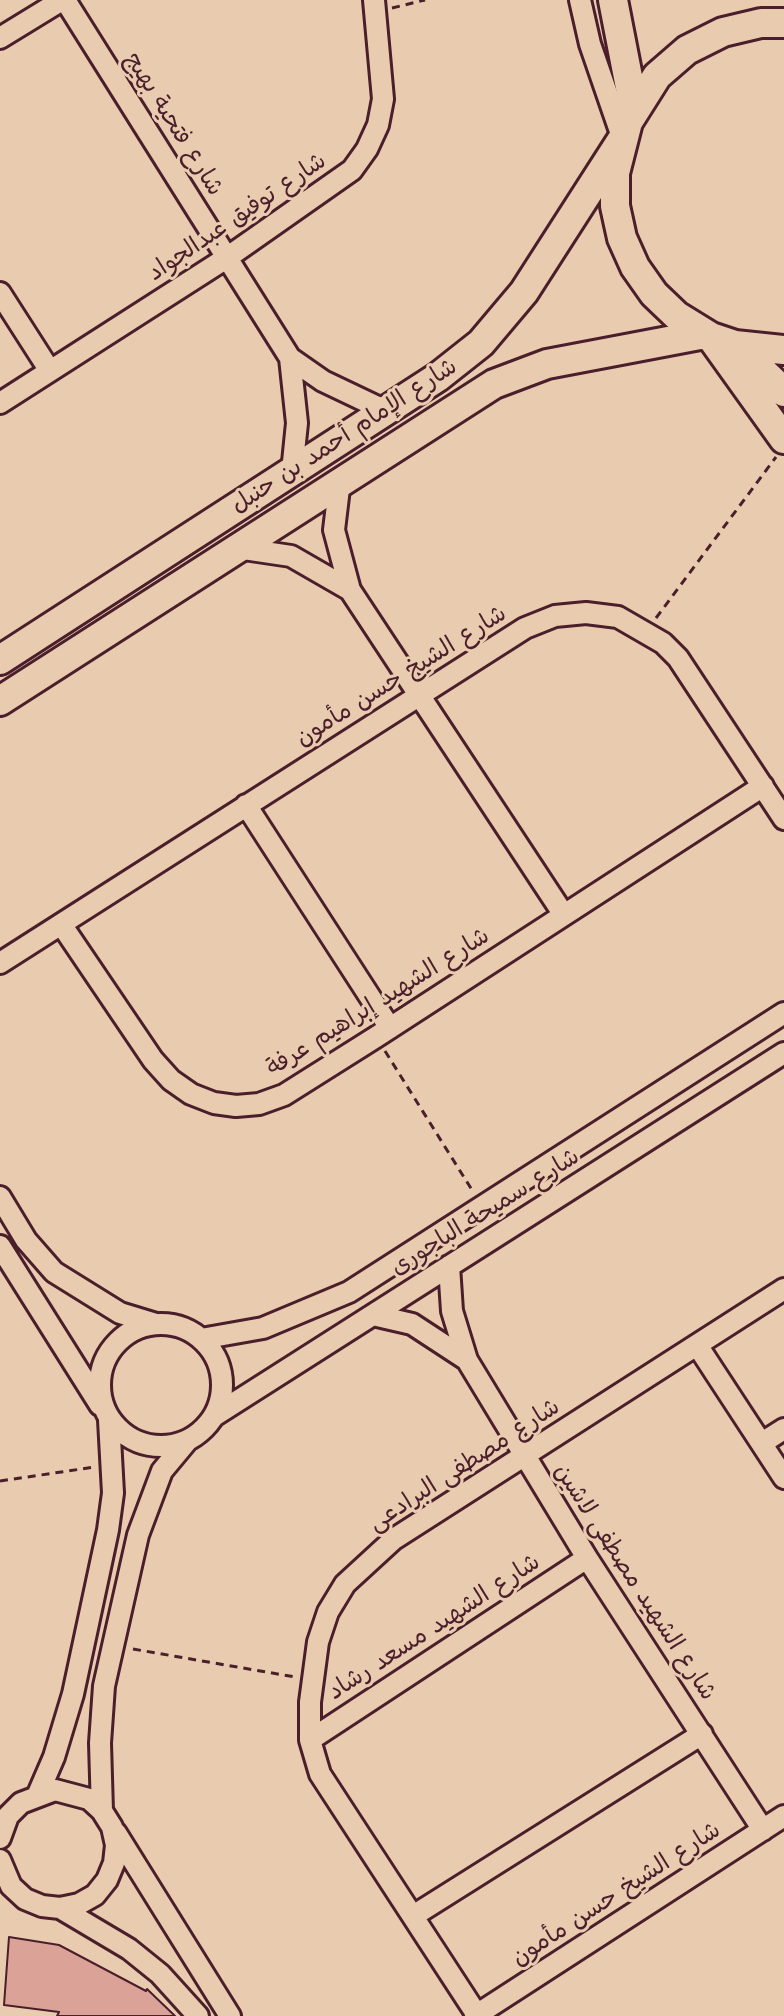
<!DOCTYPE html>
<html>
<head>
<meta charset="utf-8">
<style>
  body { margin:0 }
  canvas { display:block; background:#e9ccb0 }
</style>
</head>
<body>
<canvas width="784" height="2016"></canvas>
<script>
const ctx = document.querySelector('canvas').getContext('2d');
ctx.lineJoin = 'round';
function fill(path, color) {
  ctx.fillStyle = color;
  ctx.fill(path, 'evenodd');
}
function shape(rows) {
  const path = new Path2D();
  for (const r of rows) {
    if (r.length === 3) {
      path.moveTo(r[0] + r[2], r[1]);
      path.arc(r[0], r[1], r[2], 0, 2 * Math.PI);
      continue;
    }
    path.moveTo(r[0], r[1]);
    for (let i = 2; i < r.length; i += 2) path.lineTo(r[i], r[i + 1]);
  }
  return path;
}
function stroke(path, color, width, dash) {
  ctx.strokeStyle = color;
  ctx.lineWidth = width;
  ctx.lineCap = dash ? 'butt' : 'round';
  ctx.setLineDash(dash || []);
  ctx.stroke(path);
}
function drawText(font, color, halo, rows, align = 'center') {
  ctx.font = font + ' "Comic Neue","Playpen Sans Arabic",sans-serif';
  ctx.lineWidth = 6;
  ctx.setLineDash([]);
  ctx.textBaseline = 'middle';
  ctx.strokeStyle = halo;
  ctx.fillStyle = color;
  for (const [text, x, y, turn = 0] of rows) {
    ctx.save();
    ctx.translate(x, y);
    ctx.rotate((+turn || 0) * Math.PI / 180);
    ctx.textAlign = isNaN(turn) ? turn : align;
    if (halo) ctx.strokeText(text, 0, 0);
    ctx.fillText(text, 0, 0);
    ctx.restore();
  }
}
const building = shape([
  [9,1937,59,1945,146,1991,147,1989,175,2016,57,2016,59,2012,4,2005,9,1937]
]);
fill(building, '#dba297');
stroke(building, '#4a1f2b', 2);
const street = shape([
  [65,0,290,358,323,381,386,411],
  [580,0,590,44,622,137],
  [0,38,62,0],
  [0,293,50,371],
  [290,358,297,423,292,472],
  [0,403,228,257,352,170,367,149,378,125,383,99,374,0],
  [340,480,334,530,350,590,564,915],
  [237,548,291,556,350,590],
  [246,805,390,1028],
  [61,924,153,1060,171,1080,191,1094,214,1103,236,1106,259,1104,284,1095,376,1037,763,786],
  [0,963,525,628,555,616,586,613,618,617,663,643,678,658,784,819],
  [0,1197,26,1240,54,1272,120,1313,156,1324],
  [0,1246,100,1405],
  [449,1266,452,1311,467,1360,587,1558,763,1830],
  [373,1315,412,1324,467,1360],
  [161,1385,61],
  [201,1339,263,1328,349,1292,784,1013],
  [697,1345,784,1478],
  [214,1416,784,1053],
  [762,1443,784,1429],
  [310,1740,587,1558],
  [38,1794,54,1757,73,1694,108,1530,113,1493,109,1420],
  [102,1811,100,1743,104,1686,138,1535,162,1471,187,1441],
  [116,1833,230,2016],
  [0,1838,8,1816,21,1803,55,1790,89,1799,102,1811,112,1827,116,1845,114,1863,107,1880,95,1895,79,1904,60,1908,42,1906,25,1899,11,1886,0,1860],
  [60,1908,129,1949,160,1974,198,2016],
  [413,1916,702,1734],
  [477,2015,320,1774,310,1740,310,1702,318,1642,328,1612,345,1584,394,1539,784,1289],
  [475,2016,784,1816]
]);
const secondary = shape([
  [613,0,634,108],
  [784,23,761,23,723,32,687,50,657,76,628,122,615,173,615,206,622,238,635,267,654,294,677,316,711,337,735,345,784,350],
  [711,337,784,439],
  [735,345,784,392],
  [0,660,438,377,481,343,524,292,621,141],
  [0,701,494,384,547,364,705,334]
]);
stroke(street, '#4a1f2b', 26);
stroke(secondary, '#4a1f2b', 34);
stroke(shape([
  [392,8,425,0],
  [656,618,776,457],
  [385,1051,472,1190],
  [0,1481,95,1467],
  [133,1649,295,1677]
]), '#4a1f2b', 3, [8, 6]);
stroke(street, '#e9ccb0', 20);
stroke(secondary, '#e9ccb0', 28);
drawText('24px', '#4a1f2b', '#e9ccb0', [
  ["شارع فتحية بهيج",174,124,58],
  ["شارع توفيق عبدالجواد",237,217,-34],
  ["شارع الإمام أحمد بن حنبل",344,436,-33],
  ["شارع الشيخ حسن مأمون",401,676,-32],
  ["شارع الشهيد إبراهيم عرفة",378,1002,-32],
  ["شارع سميحة الباجورى",485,1212,-32],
  ["شارع مصطفى البرادعى",464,1465,-33],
  ["شارع الشهيد مصطفى لاشين",635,1582,57],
  ["شارع الشهيد مسعد رشاد",434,1627,-33],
  ["شارع الشيخ حسن مأمون",616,1894,-33]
]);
</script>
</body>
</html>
